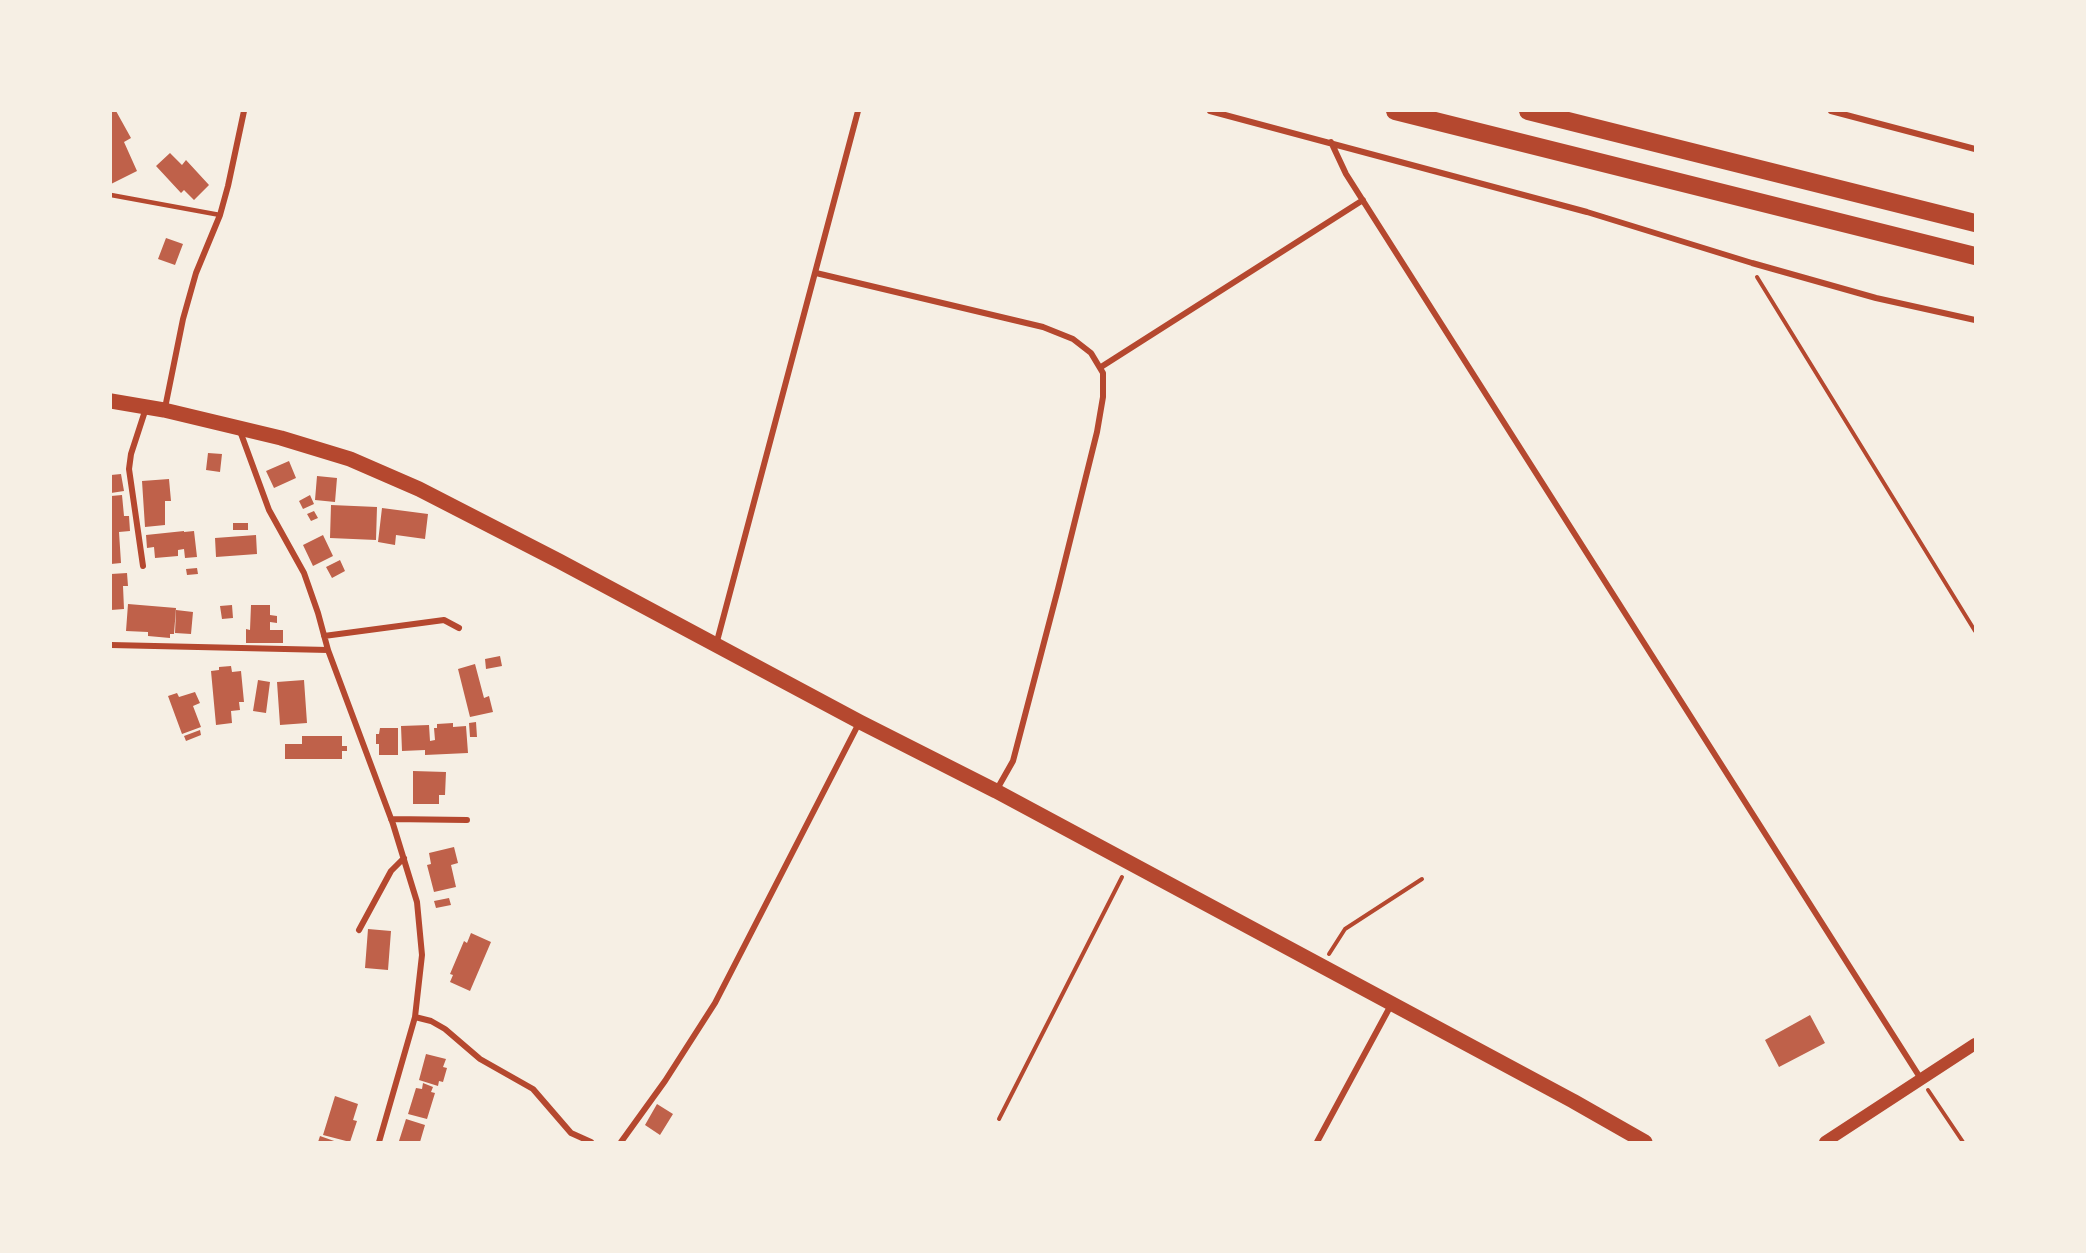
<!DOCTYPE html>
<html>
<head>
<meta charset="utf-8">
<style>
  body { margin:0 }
  #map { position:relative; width:2086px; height:1253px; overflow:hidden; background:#f6efe4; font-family:Bitter,serif }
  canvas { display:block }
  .frame { position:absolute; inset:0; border:112px solid #f6efe4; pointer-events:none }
</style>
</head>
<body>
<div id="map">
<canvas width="2086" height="1253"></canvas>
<div class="frame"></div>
</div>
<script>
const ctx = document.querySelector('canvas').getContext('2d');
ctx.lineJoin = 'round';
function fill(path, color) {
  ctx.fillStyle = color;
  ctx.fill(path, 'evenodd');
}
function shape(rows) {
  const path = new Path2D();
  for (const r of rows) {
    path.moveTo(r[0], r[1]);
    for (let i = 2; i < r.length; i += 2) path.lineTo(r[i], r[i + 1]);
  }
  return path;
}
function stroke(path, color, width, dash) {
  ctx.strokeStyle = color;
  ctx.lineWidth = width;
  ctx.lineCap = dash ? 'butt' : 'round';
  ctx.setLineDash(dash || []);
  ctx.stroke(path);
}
fill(shape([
  [111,111,116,111,131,138,124,142,137,171,111,184],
  [170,153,182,165,186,160,209,185,194,200,184,190,181,193,156,166],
  [166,238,183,244,175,265,158,259],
  [208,453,222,454,220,472,206,470],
  [289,461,296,478,274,488,266,471],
  [121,474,124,491,111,493,111,475],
  [317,476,337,478,335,502,315,500],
  [169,479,171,501,165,501,165,525,145,527,142,481],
  [122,495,124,516,129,516,130,531,119,532,121,563,111,564,111,496],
  [310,495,314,504,303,509,299,501],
  [331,505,377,507,376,540,330,538],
  [382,508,428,514,425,539,396,535,395,545,378,542],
  [314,511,318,518,311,521,307,514],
  [233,523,248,523,248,530,233,530],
  [184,531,184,532,194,531,197,557,185,558,184,549,178,550,178,556,155,558,154,547,147,548,146,535],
  [256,535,257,554,216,557,215,538],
  [323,535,333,556,313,566,303,545],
  [340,560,345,571,332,578,326,567],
  [197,568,198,574,187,575,186,569],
  [127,573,128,586,123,586,124,609,111,610,111,574],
  [128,604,176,608,174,634,170,634,170,638,148,636,148,632,126,631],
  [232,605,233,618,222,619,220,606],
  [251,605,270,605,270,615,277,616,277,623,270,622,270,630,283,630,283,643,246,643,246,629,250,630],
  [176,610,193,612,191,634,175,633],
  [500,656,502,666,486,669,485,659],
  [475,664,484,698,489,696,493,712,470,717,458,669],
  [231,666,232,672,241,671,244,702,239,702,240,710,231,711,232,723,216,725,211,671,219,670,219,667],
  [258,680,270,682,266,713,253,711],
  [304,680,307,723,280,725,277,682],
  [195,692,200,703,193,706,201,727,182,734,168,696,177,693,179,697],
  [476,722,477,737,470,737,469,723],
  [453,723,453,727,466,726,468,753,425,755,425,750,402,751,401,726,429,725,430,741,435,740,434,728,437,728,437,724],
  [380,728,398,728,398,755,379,755,379,744,376,744,376,734,379,734],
  [200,730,201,735,186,741,184,736],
  [302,736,342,736,342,746,347,746,347,751,342,751,342,759,285,759,285,744,302,744],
  [413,771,446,772,445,795,439,795,439,804,413,804],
  [454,847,458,863,451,865,456,887,434,892,427,865,431,864,429,853],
  [449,898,451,905,436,908,434,901],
  [368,929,391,931,388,970,365,968],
  [471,933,491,942,470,991,450,982,453,975,450,974,464,941,467,943],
  [1810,1015,1825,1043,1779,1067,1765,1040],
  [426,1054,446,1059,443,1067,447,1068,443,1082,439,1081,438,1086,419,1080],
  [423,1083,433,1087,431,1092,435,1093,427,1119,408,1114,416,1088,422,1089],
  [335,1096,358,1104,353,1120,357,1121,350,1142,323,1135],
  [657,1104,673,1114,660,1135,645,1125],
  [406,1119,425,1125,420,1142,399,1141],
  [320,1136,337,1142,318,1142]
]), '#bf614a');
stroke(shape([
  [1757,277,1975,631],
  [1329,954,1345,929,1422,879],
  [1928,1090,1963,1142],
  [999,1119,1122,877]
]), '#b5482f', 4);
stroke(shape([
  [111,195,220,215]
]), '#b5482f', 4.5);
stroke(shape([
  [1210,111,1587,212,1752,263,1876,298,1975,320],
  [1831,111,1975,149],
  [1331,142,1346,174,1921,1079],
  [816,273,1043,327,1073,339,1091,353,1103,373,1103,397,1097,432,1058,589,1013,761,996,791],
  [1101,367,1363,200],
  [165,408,183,319,196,273,220,215,228,186,244,111],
  [240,431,269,510,304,573,318,613,328,650,393,824,417,902,422,955,415,1017,379,1142],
  [143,566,129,469,131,454,146,408],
  [324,636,444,620,459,628],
  [111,645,328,650],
  [716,645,858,111],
  [391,819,467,820],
  [359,930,391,871,404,858],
  [415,1017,431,1021,445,1029,480,1059,533,1089,571,1133,591,1142],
  [621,1142,665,1081,715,1003,859,723],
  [1317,1142,1391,1005]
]), '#b5482f', 6);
stroke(shape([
  [1825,1142,1975,1044]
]), '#b5482f', 12);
stroke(shape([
  [111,401,164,410,281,438,350,459,419,489,559,561,860,722,996,791,1573,1101,1645,1142]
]), '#b5482f', 15);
stroke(shape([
  [1395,111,1975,256],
  [1528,111,1975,223]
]), '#b5482f', 18);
</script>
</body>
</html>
